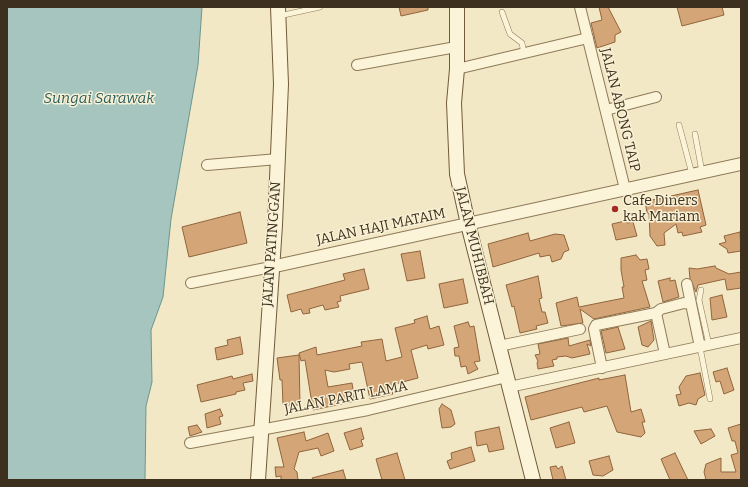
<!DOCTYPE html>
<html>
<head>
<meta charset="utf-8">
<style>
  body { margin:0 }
  #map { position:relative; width:748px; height:487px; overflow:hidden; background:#f2e8c5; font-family:Bitter,serif }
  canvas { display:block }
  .frame { position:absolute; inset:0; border:8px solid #3e301e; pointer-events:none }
</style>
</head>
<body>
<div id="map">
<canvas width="748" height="487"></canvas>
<div class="frame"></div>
</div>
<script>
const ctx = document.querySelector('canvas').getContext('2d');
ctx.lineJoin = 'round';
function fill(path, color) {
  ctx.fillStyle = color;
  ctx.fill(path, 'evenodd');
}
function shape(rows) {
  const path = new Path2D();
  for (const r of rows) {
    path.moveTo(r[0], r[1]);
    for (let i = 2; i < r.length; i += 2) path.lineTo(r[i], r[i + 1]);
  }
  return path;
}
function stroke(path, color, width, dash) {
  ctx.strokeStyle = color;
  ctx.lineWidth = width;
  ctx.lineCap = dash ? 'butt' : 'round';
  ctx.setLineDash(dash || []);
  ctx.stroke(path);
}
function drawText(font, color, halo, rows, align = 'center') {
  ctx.font = font + ' Bitter,serif';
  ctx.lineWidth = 3;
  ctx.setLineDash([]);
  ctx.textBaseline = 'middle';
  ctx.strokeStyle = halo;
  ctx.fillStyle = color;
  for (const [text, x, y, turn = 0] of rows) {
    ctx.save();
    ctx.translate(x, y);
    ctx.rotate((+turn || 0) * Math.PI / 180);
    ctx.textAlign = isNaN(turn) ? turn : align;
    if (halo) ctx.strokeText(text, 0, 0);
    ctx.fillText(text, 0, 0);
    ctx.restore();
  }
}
const water = shape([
  [7,7,202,7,198,65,171,219,163,297,151,330,152,382,146,406,145,480,7,480,7,7]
]);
fill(water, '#a7c5bf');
stroke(water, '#6c958e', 1);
const building = shape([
  [399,7,428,7,428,10,401,16,399,7],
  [599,7,608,7,621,32,615,35,615,42,597,48,591,23,602,20,599,7],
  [677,7,722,7,724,15,682,26,677,7],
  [698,190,706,225,700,227,702,232,683,236,682,232,678,233,676,224,664,233,665,245,657,246,650,236,649,213,647,213,645,201,671,197,671,196,698,190],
  [240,212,247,243,189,257,182,227,240,212],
  [625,221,627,223,633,222,637,236,616,240,612,224,625,221],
  [740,232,741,251,728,253,727,249,719,244,726,242,724,236,740,232],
  [528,233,530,241,555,234,564,235,569,250,564,252,561,259,552,262,550,255,540,257,539,253,493,267,488,244,528,233],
  [420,251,425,278,407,281,401,254,420,251],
  [636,255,640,260,647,259,649,269,645,270,647,280,642,281,650,307,594,319,580,309,583,323,561,326,556,303,577,297,579,307,624,298,622,287,624,287,621,270,621,258,636,255],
  [715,266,716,268,729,274,741,272,741,288,727,290,725,279,698,285,696,292,690,279,689,268,697,269,715,266],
  [364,269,369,289,340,296,341,301,337,302,339,307,325,310,323,305,309,309,310,313,303,314,301,309,291,312,287,295,345,280,343,274,364,269],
  [538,276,542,298,539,299,542,312,545,312,548,323,536,326,537,329,520,333,514,306,512,307,506,285,538,276],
  [670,278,670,281,675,280,679,297,663,302,658,281,670,278],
  [463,279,468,303,444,308,439,284,463,279],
  [722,295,727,317,712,320,710,298,722,295],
  [427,316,430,329,439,326,444,345,428,349,427,345,411,350,418,378,391,385,393,394,370,399,362,362,349,364,350,369,334,372,325,370,328,387,352,383,355,401,313,410,305,360,301,361,299,353,316,347,317,355,362,346,361,342,382,339,386,361,402,357,395,328,415,323,414,320,427,316],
  [651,321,654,340,648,347,642,345,638,327,651,321],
  [468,322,470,327,474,326,480,361,474,362,478,369,468,374,466,366,461,367,459,356,455,356,454,348,459,347,454,326,468,322],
  [618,327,625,349,606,353,601,331,618,327],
  [240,337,243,354,217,360,215,348,228,345,227,340,240,337],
  [568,338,569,346,590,340,591,346,587,344,590,354,572,358,566,356,557,357,557,359,552,360,554,366,538,369,537,363,538,361,535,355,540,354,538,344,568,338],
  [299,355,300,405,283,405,282,380,280,380,277,358,299,355],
  [727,368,734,390,724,394,720,381,716,382,713,372,727,368],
  [700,373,705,395,698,399,696,405,689,403,679,406,676,395,681,394,679,387,686,376,700,373],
  [252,374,253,381,243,383,245,390,236,392,236,394,201,402,197,385,232,376,233,379,252,374],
  [625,375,631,412,641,409,645,422,642,422,645,433,641,437,617,432,607,406,584,412,582,407,531,420,525,397,599,378,599,380,625,375],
  [442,404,451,410,455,424,451,427,442,428,439,409,442,404],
  [220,409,223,416,219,417,221,424,207,428,205,414,220,409],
  [569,422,575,443,556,448,550,428,569,422],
  [741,424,741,480,706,480,704,472,706,464,721,458,721,472,736,472,731,455,738,453,735,441,732,441,728,428,741,424],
  [197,425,202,432,190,436,188,427,197,425],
  [499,427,504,449,489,452,487,444,477,446,475,432,499,427],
  [361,428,364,439,361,440,363,446,350,450,344,433,361,428],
  [711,429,715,436,701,444,694,431,711,429],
  [304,432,306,441,328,433,334,451,321,456,318,448,299,452,294,469,297,472,298,480,281,480,281,476,276,477,275,467,284,467,277,438,304,432],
  [471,447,475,461,450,469,447,461,452,459,451,453,471,447],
  [397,453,405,480,382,480,376,459,397,453],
  [675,453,688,480,670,480,661,459,675,453],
  [609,456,613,470,603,476,593,475,589,461,609,456],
  [556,466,558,469,562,466,566,480,553,480,550,467,556,466],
  [343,470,346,480,313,480,312,478,343,470]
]);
fill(building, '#d4a577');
stroke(building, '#91643c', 1);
const service = shape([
  [502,12,510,34,522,43,524,54],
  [279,16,320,7],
  [679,125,692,174],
  [695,134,702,172],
  [701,290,699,300,709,345],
  [700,347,710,399]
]);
const minor = shape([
  [580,7,625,189],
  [357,65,456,47],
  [457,69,588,38],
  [606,110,656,97],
  [207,165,278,159],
  [191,283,271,267],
  [687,284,691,304],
  [656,313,661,309,684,303,691,304,700,347],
  [499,346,580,329],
  [602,368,594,329,596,325,656,313,665,354],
  [509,387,741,338],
  [190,443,368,410,507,377]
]);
const tertiary = shape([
  [271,267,741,164]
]);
const secondary = shape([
  [457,7,457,69,454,103,457,174,468,224,533,480],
  [258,480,275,225,281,84,278,7]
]);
stroke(service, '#8f7a59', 6);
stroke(minor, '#8f7a59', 12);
stroke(tertiary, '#8f7a59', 14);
stroke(secondary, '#715b3c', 16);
stroke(service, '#fcf4d9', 5);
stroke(minor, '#fcf4d9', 10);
stroke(tertiary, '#fcf4d9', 12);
stroke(secondary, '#fcf4d9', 14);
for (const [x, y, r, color] of [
  [615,209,4,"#a42b23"]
]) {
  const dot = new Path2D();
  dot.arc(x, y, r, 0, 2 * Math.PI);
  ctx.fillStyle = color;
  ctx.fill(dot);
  stroke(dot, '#f9f1d5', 1.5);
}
drawText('14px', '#3e301e', '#f9f1d5', [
  ["JALAN ABONG TAIP",620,110,76],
  ["JALAN HAJI MATAIM",381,227,-12],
  ["JALAN PATINGGAN",272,244,-86],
  ["JALAN MUHIBBAH",474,246,76],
  ["JALAN PARIT LAMA",346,398,-11]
]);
drawText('14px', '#3e301e', '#f9f1d5', [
  ["Cafe Diners",623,201],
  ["kak Mariam",623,217]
], 'left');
drawText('italic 15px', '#2c5f5f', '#f9f1d5', [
  ["Sungai Sarawak",99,99]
]);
</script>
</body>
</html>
